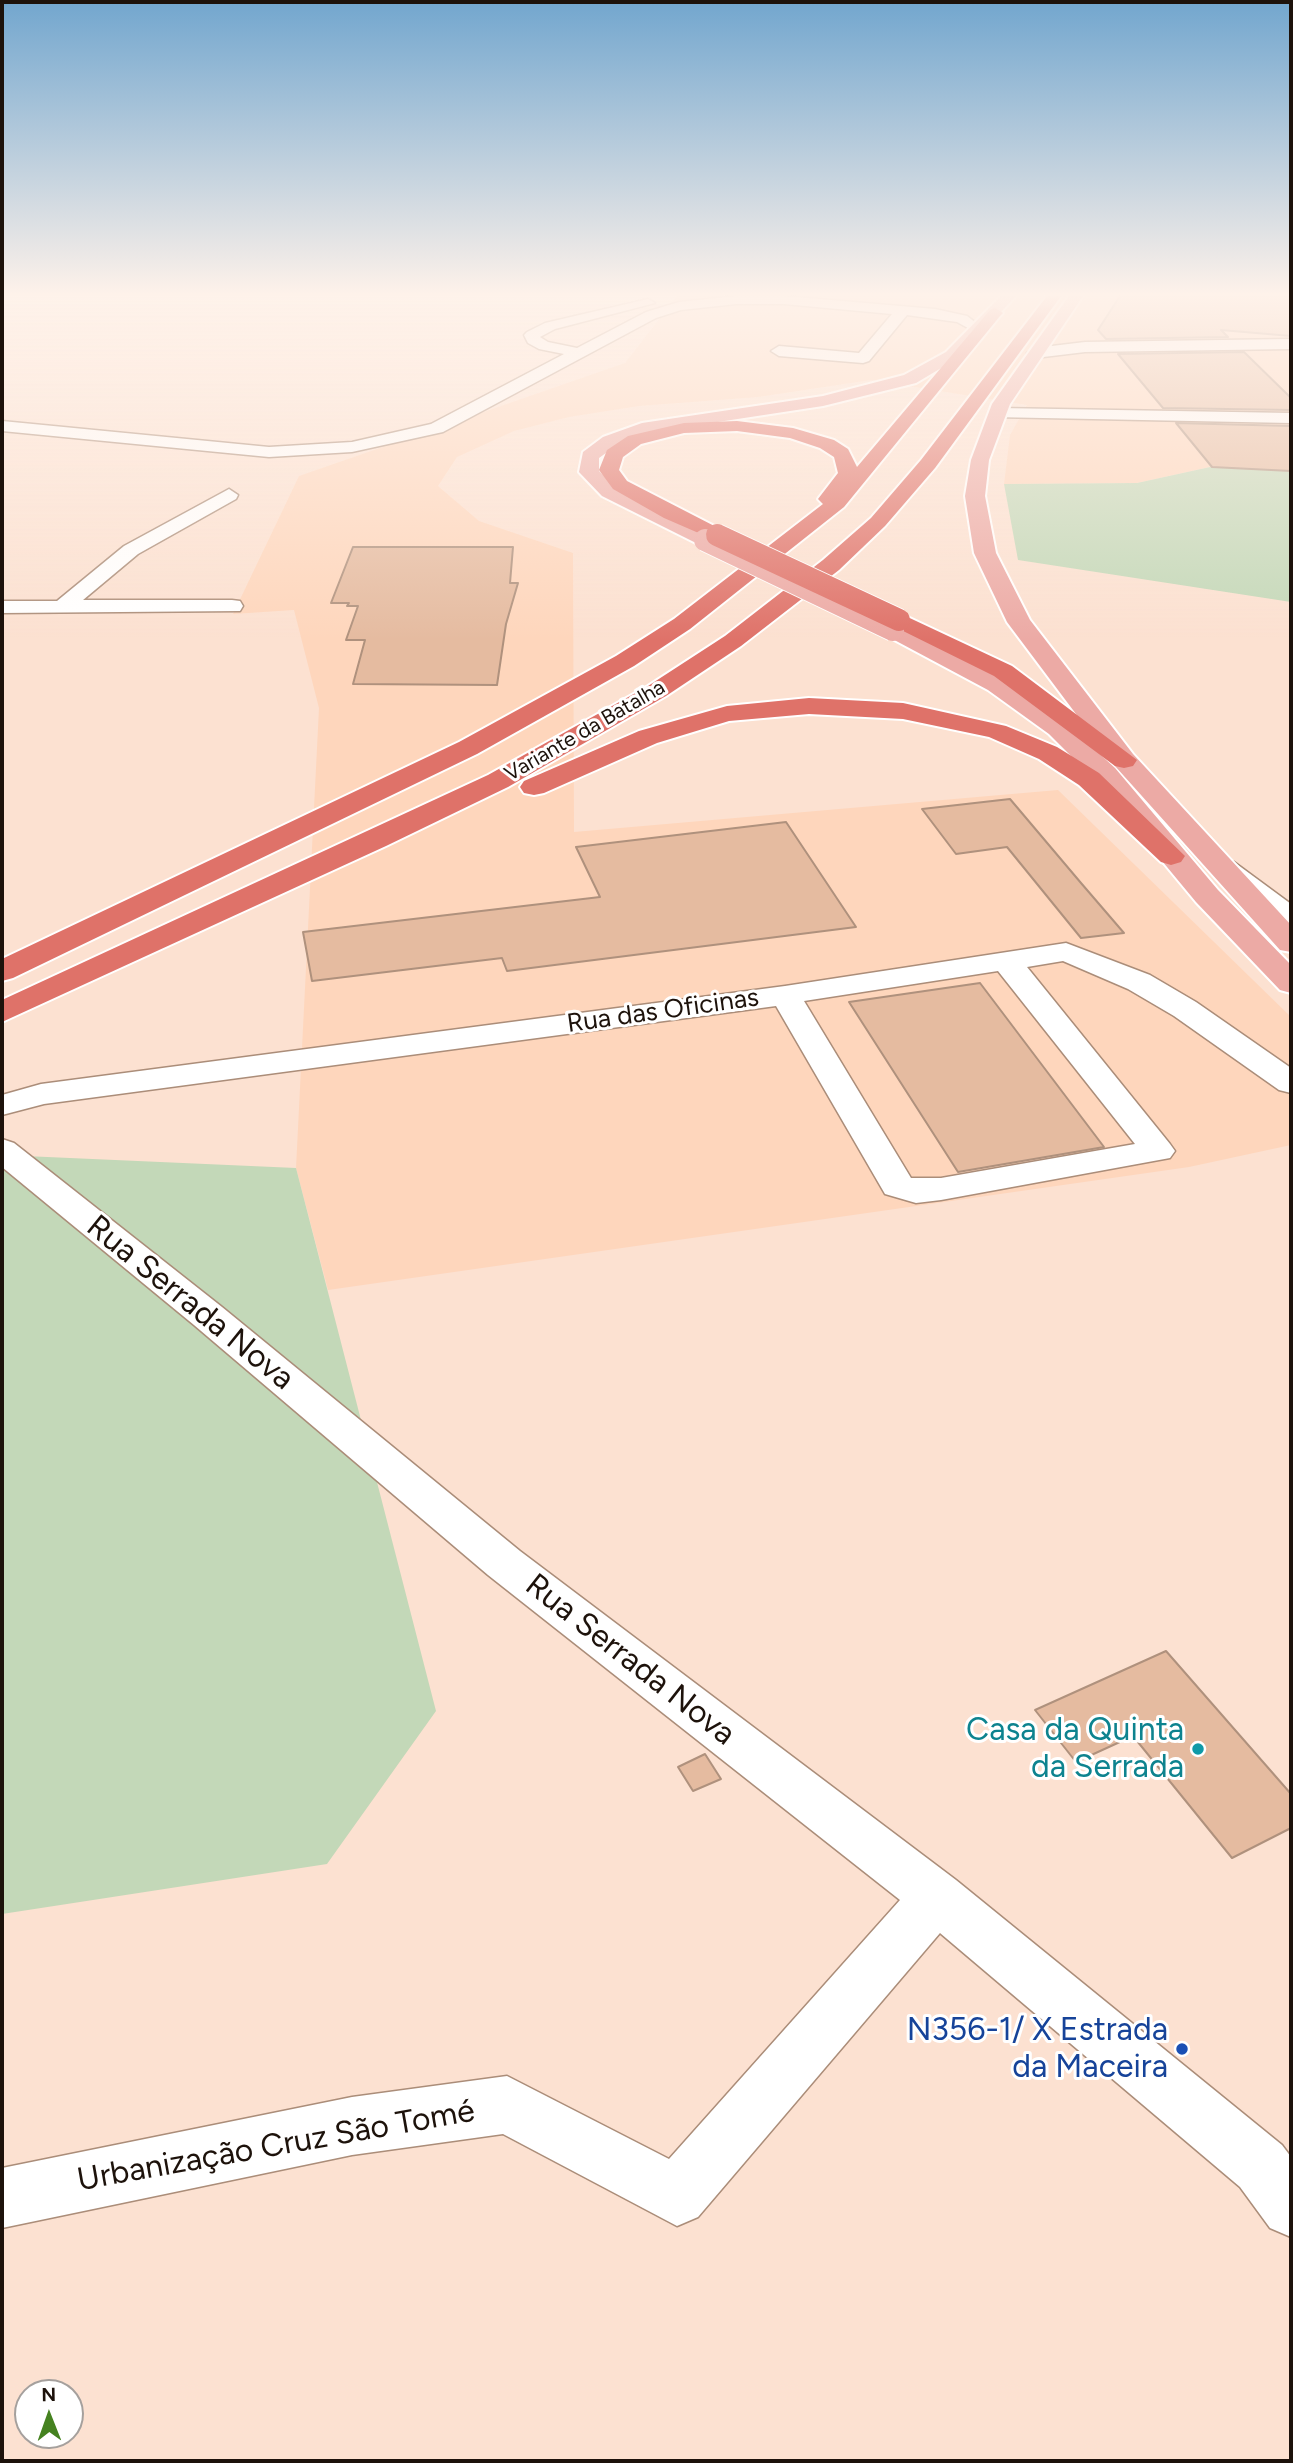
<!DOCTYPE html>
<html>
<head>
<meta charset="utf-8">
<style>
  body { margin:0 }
  #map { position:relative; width:1293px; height:2463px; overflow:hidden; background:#fce1d1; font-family:Figtree,sans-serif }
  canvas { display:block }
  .frame { position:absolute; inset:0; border:4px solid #1d120b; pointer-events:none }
  .north { position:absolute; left:14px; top:2379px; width:70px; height:70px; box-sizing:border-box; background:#fff; border:2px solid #a5a09d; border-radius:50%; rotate:359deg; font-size:19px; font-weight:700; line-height:28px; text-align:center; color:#1d120b }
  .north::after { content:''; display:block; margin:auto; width:24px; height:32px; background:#458220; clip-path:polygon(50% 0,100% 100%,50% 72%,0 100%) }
</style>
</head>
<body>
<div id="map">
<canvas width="1293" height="2463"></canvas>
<div class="frame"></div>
<div class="north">N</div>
</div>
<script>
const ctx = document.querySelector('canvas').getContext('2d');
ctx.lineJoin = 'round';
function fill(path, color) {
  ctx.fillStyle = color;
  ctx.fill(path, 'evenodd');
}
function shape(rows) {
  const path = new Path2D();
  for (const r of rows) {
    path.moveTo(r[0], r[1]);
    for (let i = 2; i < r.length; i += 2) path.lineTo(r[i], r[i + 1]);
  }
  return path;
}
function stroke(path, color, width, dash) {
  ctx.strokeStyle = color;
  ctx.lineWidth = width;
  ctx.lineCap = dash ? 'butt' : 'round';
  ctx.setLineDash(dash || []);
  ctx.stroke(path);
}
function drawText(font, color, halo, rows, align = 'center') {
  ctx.font = font + ' Figtree,sans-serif';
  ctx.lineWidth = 6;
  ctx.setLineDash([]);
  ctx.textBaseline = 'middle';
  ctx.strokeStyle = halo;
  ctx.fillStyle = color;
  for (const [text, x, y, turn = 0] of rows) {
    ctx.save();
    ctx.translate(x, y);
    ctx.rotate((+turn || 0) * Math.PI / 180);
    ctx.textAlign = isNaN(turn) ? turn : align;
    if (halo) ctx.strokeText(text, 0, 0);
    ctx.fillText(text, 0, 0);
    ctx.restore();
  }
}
fill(shape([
  [677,296,1291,296,1291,471,1210,467,1137,483,1004,484,1010,435,1027,405,871,380,758,397,639,406,569,417,514,431,457,457,438,486,479,521,573,553,574,832,1058,790,1291,1017,1291,1145,1189,1167,328,1290,296,1168,319,708,294,610,233,614,299,476,625,363]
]), '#fed6bc');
fill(shape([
  [1210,467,1291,471,1291,602,1018,560,1004,484,1137,483],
  [2,1155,296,1168,436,1711,327,1864,2,1914]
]), '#c3d8b8');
const building = shape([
  [1120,296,1291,296,1291,336,1221,330,1228,337,1106,339,1098,330,1120,296],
  [1244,352,1291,398,1291,410,1163,408,1118,354,1244,352],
  [1176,423,1291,426,1291,471,1212,467,1176,423],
  [353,547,513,547,510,583,518,583,506,624,497,685,353,684,365,640,346,640,358,606,347,606,349,603,331,603,353,547],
  [1010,799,1081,883,1124,933,1081,938,1007,847,956,854,922,809,1010,799],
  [786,822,856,927,507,971,502,958,312,981,303,932,600,897,576,847,786,822],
  [980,983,1104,1147,958,1172,849,1002,980,983],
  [1166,1651,1291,1794,1291,1828,1232,1858,1133,1736,1076,1762,1035,1710,1166,1651],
  [705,1754,721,1779,693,1791,678,1767,705,1754]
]);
fill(building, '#e5bba0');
stroke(building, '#af917d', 2);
const minor = shape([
  [736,296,784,296,935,309,967,316,984,329,977,333,957,322,907,315,869,361,863,363,779,356,771,351,779,346,859,353,892,314,784,304,736,304,681,310,656,318,443,432,352,452,269,457,2,431,2,421,269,447,352,442,431,424,564,354,539,349,528,343,524,335,527,332,545,323,648,299,655,303,555,329,540,337,548,342,577,348,646,312,679,302,736,296],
  [1291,339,1291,349,1085,352,1035,358,1027,353,1035,348,1085,342,1291,339],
  [999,408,1291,413,1291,423,993,417,991,413,999,408],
  [229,489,238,495,236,499,138,554,83,600,232,600,240,601,243,606,240,611,2,613,2,601,57,601,124,546,229,489],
  [1224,860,1234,862,1291,904,1291,926,1281,923,1214,874,1210,868,1214,862,1224,860],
  [1066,943,1150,975,1196,1002,1291,1068,1291,1093,1279,1090,1174,1016,1128,989,1063,961,1027,967,1170,1144,1175,1151,1170,1158,941,1200,916,1203,885,1194,776,1006,44,1104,2,1115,2,1095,41,1084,785,986,1066,943],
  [998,971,1135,1144,941,1178,911,1178,804,1001,998,971],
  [2,1139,14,1143,222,1307,520,1551,956,1880,1282,2145,1291,2157,1291,2237,1270,2228,1240,2187,940,1933,698,2217,677,2226,503,2134,352,2155,2,2228,2,2168,352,2097,507,2076,669,2159,900,1900,488,1575,194,1325,2,1167,2,1139]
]);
const major = shape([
  [1001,296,1016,296,958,358,916,383,823,406,652,432,617,445,599,458,599,471,616,488,712,536,715,540,712,544,698,544,602,496,579,472,583,452,603,437,642,423,823,396,904,375,946,352,1001,296],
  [1069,296,1083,296,1010,404,989,460,985,496,996,553,1030,620,1133,754,1291,925,1291,952,1280,950,1115,766,1007,622,974,553,965,496,971,460,992,404,1069,296],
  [893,623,1006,680,1067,724,1115,768,1218,890,1291,965,1291,993,1280,990,1196,902,1095,780,1049,734,988,690,885,635,881,630,885,625,893,623]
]);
const highway = shape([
  [1047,296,1061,296,935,468,885,526,839,570,741,646,666,696,508,787,386,846,2,1022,2,1000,488,775,648,686,725,636,823,560,871,518,921,460,1047,296],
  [995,308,1003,313,1000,316,844,507,690,629,634,666,477,754,13,978,2,981,2,959,459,742,616,656,674,619,823,504,818,499,838,473,834,457,820,448,790,438,737,431,684,433,641,444,623,457,619,470,627,481,724,531,727,535,717,541,664,518,613,489,599,470,607,450,628,436,684,423,737,421,793,428,834,440,848,449,857,467,990,310,995,308],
  [899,613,1012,666,1137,760,1133,766,1124,768,1115,766,994,676,891,625,887,620,891,615,899,613],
  [809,698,903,703,1006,726,1057,747,1099,773,1185,856,1181,862,1171,865,1161,862,1079,785,1039,759,989,737,903,719,809,714,729,721,657,743,544,793,534,795,524,793,520,787,524,781,639,731,727,706,809,698]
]);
stroke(minor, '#ab8d79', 3);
stroke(major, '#fff', 4);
stroke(highway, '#fff', 4);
fill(minor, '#fff');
fill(major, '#ecaaa5');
fill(highway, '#df7269');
const majorBridge = shape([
  [705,540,893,630]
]);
const highwayBridge = shape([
  [717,535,899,620]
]);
stroke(majorBridge, '#fff', 24, []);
stroke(highwayBridge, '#fff', 24, []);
stroke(majorBridge, '#ecaaa5', 22);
stroke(highwayBridge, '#df7269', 22);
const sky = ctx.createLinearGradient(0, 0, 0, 640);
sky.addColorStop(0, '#72a6ce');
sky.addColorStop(0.46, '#fef2ea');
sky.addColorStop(1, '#fef2ea00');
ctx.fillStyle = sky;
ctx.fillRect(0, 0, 1293, 640);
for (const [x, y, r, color] of [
  [1198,1749,7,"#0f9aa8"],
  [1182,2049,7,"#1a4fb4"]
]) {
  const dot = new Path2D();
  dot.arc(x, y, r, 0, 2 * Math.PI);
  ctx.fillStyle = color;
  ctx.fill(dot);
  stroke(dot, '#fff', 2.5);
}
drawText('21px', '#1d120b', '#fff', [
  ["Variante da Batalha",585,731,-30]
]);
drawText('26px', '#1d120b', '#fff', [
  ["Rua das Oficinas",663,1011,-8]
]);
drawText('32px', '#1d120b', '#fff', [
  ["Rua Serrada Nova",190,1303,39],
  ["Rua Serrada Nova",630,1660,38],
  ["Urbanização Cruz São Tomé",276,2146,-10]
]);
drawText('32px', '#0d838f', '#fff', [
  ["Casa da Quinta",1184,1731],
  ["da Serrada",1184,1768]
], 'right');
drawText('32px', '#164399', '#fff', [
  ["N356-1/ X Estrada",1168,2031],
  ["da Maceira",1168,2068]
], 'right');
</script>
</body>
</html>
